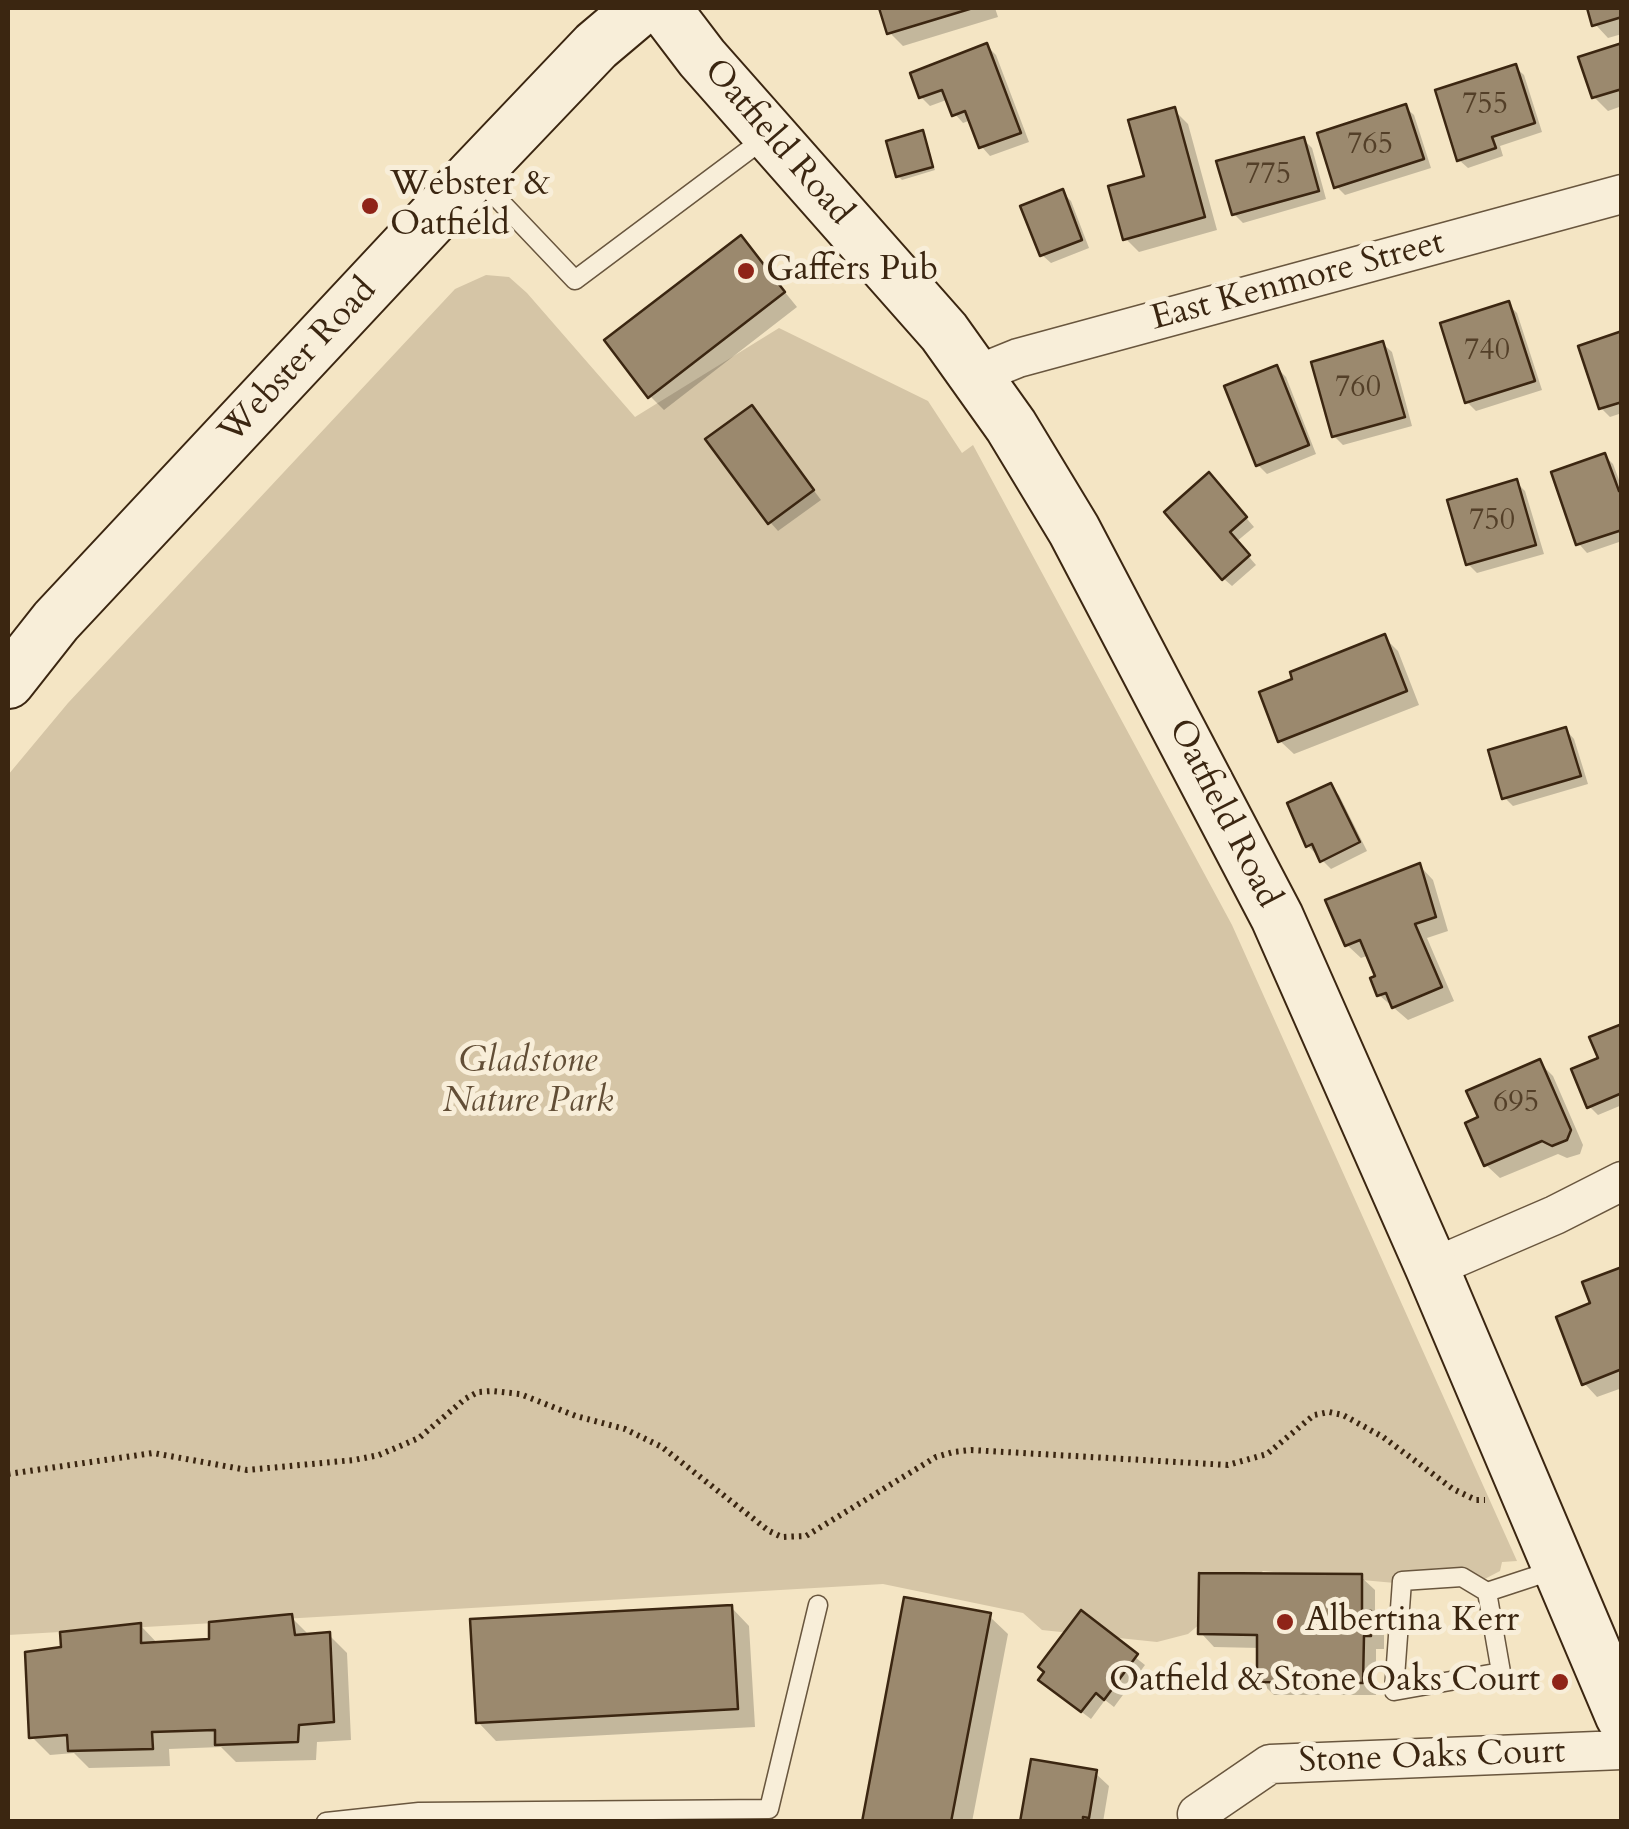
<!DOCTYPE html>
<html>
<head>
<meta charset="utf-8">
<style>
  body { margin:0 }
  #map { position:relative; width:1629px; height:1829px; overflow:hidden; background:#f4e5c4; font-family:Cardo,serif }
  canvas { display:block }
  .frame { position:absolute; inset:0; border:10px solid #3b2611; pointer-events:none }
</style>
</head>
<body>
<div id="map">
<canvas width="1629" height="1829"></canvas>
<div class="frame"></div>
</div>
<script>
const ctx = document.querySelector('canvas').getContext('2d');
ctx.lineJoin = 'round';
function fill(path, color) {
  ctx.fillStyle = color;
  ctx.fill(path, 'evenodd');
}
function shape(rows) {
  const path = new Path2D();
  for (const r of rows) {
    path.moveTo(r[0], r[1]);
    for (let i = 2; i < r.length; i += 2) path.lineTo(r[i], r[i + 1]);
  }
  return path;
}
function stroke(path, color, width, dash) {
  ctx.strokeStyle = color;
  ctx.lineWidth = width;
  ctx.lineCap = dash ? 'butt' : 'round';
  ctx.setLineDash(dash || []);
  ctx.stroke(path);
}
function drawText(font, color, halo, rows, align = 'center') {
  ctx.font = font + ' Cardo,serif';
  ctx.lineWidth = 10;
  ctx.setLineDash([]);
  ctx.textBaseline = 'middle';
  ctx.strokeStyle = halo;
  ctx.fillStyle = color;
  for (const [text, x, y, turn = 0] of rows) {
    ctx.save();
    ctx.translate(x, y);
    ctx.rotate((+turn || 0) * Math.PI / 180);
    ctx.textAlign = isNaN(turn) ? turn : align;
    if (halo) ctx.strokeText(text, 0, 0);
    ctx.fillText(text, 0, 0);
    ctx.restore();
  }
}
fill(shape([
  [486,275,509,277,527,293,635,417,779,328,928,401,962,453,973,445,1232,925,1517,1561,1502,1562,1500,1571,1477,1583,1417,1585,1263,1571,1188,1634,1157,1642,1042,1630,1023,1613,883,1584,8,1635,8,775,68,703,455,289]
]), '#d5c5a6');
fill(shape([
  [882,8,995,8,998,17,903,46,889,32],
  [1590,8,1622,8,1622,34,1608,38,1595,24],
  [1622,45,1622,106,1608,111,1594,97],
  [987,46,996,55,1029,142,990,156,982,147,971,120,963,123,955,114,949,99,930,106,921,97],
  [1515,67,1524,75,1542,132,1500,146,1503,156,1468,168,1459,160],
  [1405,107,1414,115,1431,168,1345,195,1337,187],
  [1174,110,1188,124,1217,230,1139,252,1125,238],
  [922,133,935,170,902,180,898,176],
  [1303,139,1312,148,1326,199,1243,223,1234,214],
  [1062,192,1071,201,1089,248,1051,263,1042,255],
  [741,238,797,307,664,410,650,396],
  [1508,304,1517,313,1542,390,1476,411,1467,402],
  [1622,334,1622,413,1610,417,1601,408],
  [1383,344,1392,352,1412,426,1343,445,1334,436],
  [1277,368,1286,377,1316,454,1267,474,1258,465],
  [752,408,821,500,778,531,770,522],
  [1605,456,1613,464,1622,488,1622,541,1587,553,1579,544],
  [1516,482,1525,491,1544,554,1477,573,1468,564],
  [1218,485,1254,527,1236,542,1256,565,1232,586,1223,578],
  [1384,637,1398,651,1419,705,1294,754,1280,741],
  [1566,730,1574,739,1588,784,1513,806,1504,797],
  [1330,786,1339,795,1367,851,1331,869,1308,846],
  [1420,866,1433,880,1448,931,1427,938,1454,1001,1408,1020,1379,995,1378,977,1369,955,1361,958,1347,945],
  [1622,1026,1622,1105,1598,1115,1589,1106,1602,1059],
  [1539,1062,1553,1076,1583,1145,1580,1154,1567,1158,1558,1154,1500,1178,1486,1165,1481,1119],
  [1622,1269,1622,1388,1597,1397,1584,1383,1594,1305],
  [1361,1577,1375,1590,1375,1617,1384,1627,1384,1649,1376,1649,1376,1695,1274,1695,1260,1681,1260,1648,1214,1647,1201,1633],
  [731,1607,749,1626,755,1727,496,1741,478,1722],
  [1081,1614,1145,1665,1114,1707,1105,1700,1091,1719,1050,1688],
  [989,1616,1008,1634,972,1822,865,1822],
  [291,1617,310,1636,329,1635,347,1653,351,1740,317,1742,316,1760,236,1762,221,1747,169,1749,170,1766,89,1768,74,1753,50,1755,32,1737,64,1650,141,1626,159,1645,211,1642],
  [1095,1773,1109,1786,1103,1822,1023,1822]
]), '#0003');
const building = shape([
  [879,8,973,8,887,34,879,8],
  [1587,8,1622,8,1622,17,1592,26,1587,8],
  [987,43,1021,133,979,148,965,111,952,116,942,90,919,98,910,73,987,43],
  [1622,43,1622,89,1592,98,1578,57,1622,43],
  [1516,64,1535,123,1492,137,1496,148,1457,161,1435,90,1516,64],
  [1406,104,1424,159,1334,188,1317,133,1406,104],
  [1175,107,1205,217,1123,240,1108,186,1144,176,1128,120,1175,107],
  [923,130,933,167,896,177,886,141,923,130],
  [1304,137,1319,191,1232,215,1216,161,1304,137],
  [1063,189,1082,240,1040,256,1020,206,1063,189],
  [741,235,785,292,648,398,604,340,741,235],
  [1509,301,1535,381,1465,403,1440,323,1509,301],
  [1622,331,1622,402,1599,409,1578,346,1622,331],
  [1383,341,1405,417,1332,437,1311,362,1383,341],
  [1277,365,1309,445,1256,466,1224,386,1277,365],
  [752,405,814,490,768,524,705,439,752,405],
  [1605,453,1619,491,1622,490,1622,530,1576,545,1551,472,1605,453],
  [1209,472,1247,517,1230,532,1250,555,1222,580,1164,512,1209,472],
  [1517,479,1536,545,1466,565,1447,500,1517,479],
  [1385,634,1407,691,1278,742,1259,692,1292,679,1290,672,1385,634],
  [1566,727,1581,776,1502,799,1488,750,1566,727],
  [1331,783,1360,842,1320,862,1312,844,1306,847,1287,803,1331,783],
  [1420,863,1436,917,1415,924,1442,987,1392,1008,1386,993,1377,996,1370,978,1375,976,1360,940,1345,946,1325,900,1420,863],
  [1622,1024,1622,1093,1587,1108,1571,1069,1598,1058,1589,1037,1622,1024],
  [1540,1059,1571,1130,1567,1140,1552,1146,1542,1141,1484,1166,1465,1123,1478,1117,1466,1091,1540,1059],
  [1622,1267,1622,1369,1582,1385,1556,1317,1590,1303,1582,1282,1622,1267],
  [1199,1573,1362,1574,1362,1610,1371,1611,1371,1636,1364,1636,1363,1683,1257,1682,1257,1635,1198,1634,1199,1573],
  [904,1597,991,1613,951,1822,862,1822,904,1597],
  [732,1605,738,1709,476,1723,470,1619,732,1605],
  [1081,1610,1138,1654,1104,1700,1096,1693,1081,1712,1038,1680,1044,1672,1038,1667,1081,1610],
  [292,1614,295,1635,330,1632,334,1722,299,1725,298,1742,215,1745,215,1730,152,1732,153,1749,68,1751,67,1735,29,1738,25,1652,61,1647,60,1632,141,1623,141,1643,209,1639,209,1622,292,1614],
  [1031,1759,1097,1770,1089,1818,1083,1817,1083,1822,1020,1822,1031,1759]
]);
fill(building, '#9b896e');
stroke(building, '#3b2611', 2.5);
const lane = shape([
  [478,178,575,280,765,138],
  [1487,1592,1501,1672,1394,1691,1402,1581,1462,1577,1487,1592,1554,1570],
  [326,1822,419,1812,769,1809,818,1605]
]);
const street = shape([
  [976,375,1018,358,1622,194],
  [1432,1268,1555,1215,1622,1181],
  [1197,1814,1270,1764,1622,1750]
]);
const secondary = shape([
  [664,8,702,58,944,332,1011,426,1074,530,1277,917,1432,1268,1622,1716],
  [8,682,56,621,474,174,596,46,641,8]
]);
stroke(lane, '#69563e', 21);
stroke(street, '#69563e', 41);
stroke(secondary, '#3b2611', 56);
stroke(shape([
  [8,1474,153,1453,247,1470,354,1460,379,1455,419,1438,465,1399,478,1392,492,1391,520,1394,576,1416,625,1429,662,1447,769,1531,782,1537,806,1536,936,1457,953,1452,971,1450,1228,1465,1267,1454,1314,1415,1329,1412,1343,1415,1383,1437,1453,1489,1476,1500,1485,1500]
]), '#3b2611', 6, [2.5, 5]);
stroke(lane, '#f8eed9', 18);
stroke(street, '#f8eed9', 38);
stroke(secondary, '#f8eed9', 52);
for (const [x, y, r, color] of [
  [370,206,10,"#8f2418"],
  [746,271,10,"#8f2418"],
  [1285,1622,10,"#8f2418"],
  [1560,1682,10,"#8f2418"]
]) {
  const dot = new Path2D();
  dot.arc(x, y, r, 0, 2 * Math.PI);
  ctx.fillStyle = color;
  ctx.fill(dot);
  stroke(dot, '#f8eed9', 4);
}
drawText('30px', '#533f28', null, [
  ["755",1485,106],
  ["765",1370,146],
  ["775",1268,176],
  ["740",1487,352],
  ["760",1358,389],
  ["750",1492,522],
  ["695",1516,1104]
]);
drawText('35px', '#3b2611', '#f8eed9', [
  ["Oatfield Road",777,143,49],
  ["East Kenmore Street",1298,282,-15],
  ["Webster Road",299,362,-47],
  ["Oatfield Road",1223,814,63],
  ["Stone Oaks Court",1432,1758,-2]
]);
drawText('35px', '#3b2611', '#f8eed9', [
  ["Webster &",390,186],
  ["Oatfield",390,226],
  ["Gaffers Pub",766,271],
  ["Albertina Kerr",1305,1622],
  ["Oatfield & Stone Oaks Court",1540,1682,"right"]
], 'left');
drawText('italic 35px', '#624e36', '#f8eed9', [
  ["Gladstone",528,1063],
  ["Nature Park",528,1103]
]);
</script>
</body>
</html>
